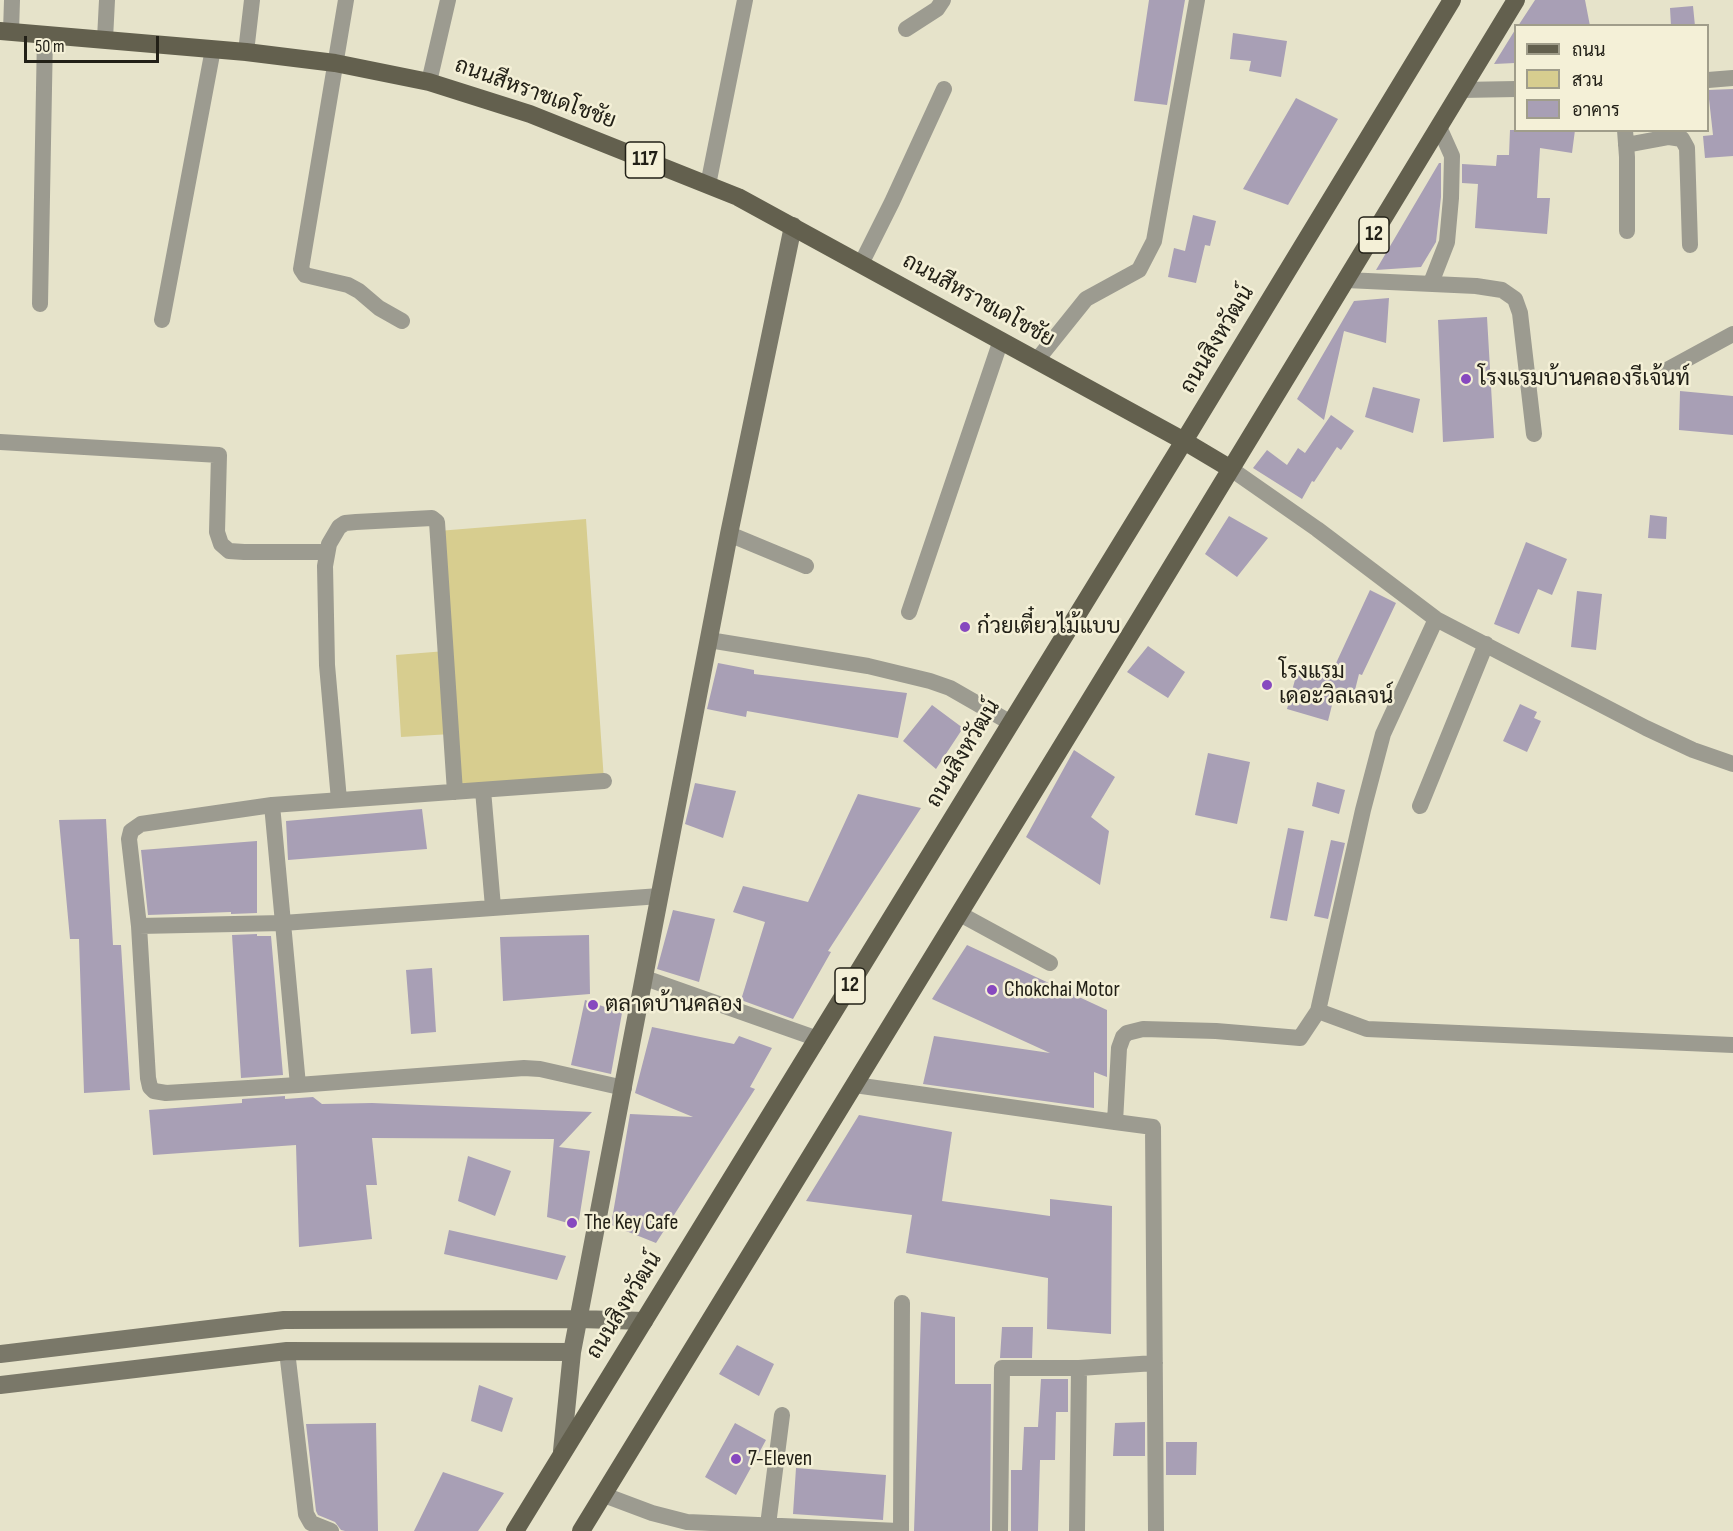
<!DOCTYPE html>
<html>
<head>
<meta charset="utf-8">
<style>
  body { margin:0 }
  #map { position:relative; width:1733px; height:1531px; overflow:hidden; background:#e6e3ca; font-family:"Sofia Sans Condensed",Sarabun,sans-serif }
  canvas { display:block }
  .legend { position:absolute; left:1514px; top:24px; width:195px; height:108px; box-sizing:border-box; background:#f4f0d7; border:2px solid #a09d8a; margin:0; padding:8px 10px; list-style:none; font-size:18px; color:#222017 }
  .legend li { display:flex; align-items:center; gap:12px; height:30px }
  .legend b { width:30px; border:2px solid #a09d8a }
  .scale { position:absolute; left:24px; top:36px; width:135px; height:27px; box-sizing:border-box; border:3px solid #222017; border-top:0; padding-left:8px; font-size:18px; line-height:21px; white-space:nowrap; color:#222017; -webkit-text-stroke:4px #f4f0d7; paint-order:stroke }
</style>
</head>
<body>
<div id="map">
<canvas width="1733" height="1531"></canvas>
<ul class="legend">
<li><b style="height:8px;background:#63604e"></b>ถนน</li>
<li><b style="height:16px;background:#d7cd8f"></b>สวน</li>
<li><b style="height:16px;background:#a89fb5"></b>อาคาร</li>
</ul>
<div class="scale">50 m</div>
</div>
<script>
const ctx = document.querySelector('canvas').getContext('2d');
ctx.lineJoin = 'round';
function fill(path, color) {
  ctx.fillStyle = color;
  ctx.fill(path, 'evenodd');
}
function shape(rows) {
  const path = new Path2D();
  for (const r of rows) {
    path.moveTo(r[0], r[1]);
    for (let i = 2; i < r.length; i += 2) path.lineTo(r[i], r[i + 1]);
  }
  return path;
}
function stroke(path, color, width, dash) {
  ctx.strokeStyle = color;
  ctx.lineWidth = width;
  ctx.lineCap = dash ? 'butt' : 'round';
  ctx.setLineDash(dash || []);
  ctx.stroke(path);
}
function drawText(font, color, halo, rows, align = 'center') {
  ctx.font = font + ' "Sofia Sans Condensed",Sarabun,sans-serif';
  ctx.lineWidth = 5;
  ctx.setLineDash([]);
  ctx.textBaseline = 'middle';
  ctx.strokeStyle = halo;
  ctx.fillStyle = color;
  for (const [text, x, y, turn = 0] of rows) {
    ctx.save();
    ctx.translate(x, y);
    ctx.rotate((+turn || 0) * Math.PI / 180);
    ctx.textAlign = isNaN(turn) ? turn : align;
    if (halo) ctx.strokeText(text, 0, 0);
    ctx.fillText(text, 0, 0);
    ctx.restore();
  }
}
fill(shape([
  [586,519,604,781,455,792,451,734,401,737,396,655,446,651,438,531]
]), '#d7cd8f');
fill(shape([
  [1149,0,1185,0,1167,105,1134,101],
  [1535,0,1585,0,1590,26,1518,26],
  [1693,6,1695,26,1671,26,1670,8],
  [1515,30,1515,63,1494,64],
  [1233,33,1287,41,1281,77,1249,71,1251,61,1230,59],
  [1733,89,1733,156,1705,158,1703,136,1713,135,1708,90],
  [1296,98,1338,119,1288,205,1243,189],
  [1510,130,1575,130,1572,153,1540,148,1537,198,1550,198,1547,234,1475,228,1478,184,1462,183,1462,164,1496,166,1497,155,1509,155],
  [1439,163,1441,163,1441,197,1436,242,1421,267,1376,270],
  [1193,215,1216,221,1210,246,1205,245,1196,283,1168,277,1174,248,1185,251],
  [1389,298,1386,343,1344,331,1324,420,1297,399,1354,301],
  [1487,317,1494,438,1443,442,1438,320],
  [1373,387,1420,399,1413,433,1365,417],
  [1680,391,1733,396,1733,435,1679,430],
  [1331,415,1354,431,1341,450,1337,447,1314,482,1312,481,1302,499,1253,468,1267,450,1287,465,1298,448,1305,453],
  [1650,515,1667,517,1666,539,1648,538],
  [1229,516,1268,538,1237,577,1205,554],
  [1526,542,1567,559,1552,595,1538,589,1519,634,1494,624],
  [1370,590,1396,603,1362,675,1359,674,1352,702,1334,697,1328,721,1287,709,1299,665,1331,674],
  [1577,591,1602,594,1596,650,1571,647],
  [1148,646,1185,672,1168,698,1127,672],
  [718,663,754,670,754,674,907,693,898,738,747,711,746,717,707,709],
  [1520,704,1537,712,1534,718,1541,721,1527,752,1503,741],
  [932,705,963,728,936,769,903,741],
  [1074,750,1115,777,1091,817,1109,831,1100,885,1026,837],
  [1208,753,1250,762,1237,824,1195,815],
  [1317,782,1345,790,1339,814,1312,806],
  [695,783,736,791,723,838,685,824],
  [858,794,921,808,828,951,831,952,793,1019,741,1000,765,922,733,912,743,886,808,902],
  [422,809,427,849,288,860,286,821],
  [106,819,113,945,121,945,130,1090,84,1093,79,939,70,939,59,820],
  [1288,828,1304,831,1287,921,1270,918],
  [1331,840,1345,843,1328,919,1314,916],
  [257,841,257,913,231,914,231,912,148,915,141,850],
  [673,910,715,919,699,982,657,969],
  [257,934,257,936,271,936,283,1075,241,1078,232,935],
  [589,935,590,994,503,1001,500,937],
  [967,945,1107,1010,1107,1077,1094,1072,1094,1108,923,1084,934,1036,1050,1053,932,999],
  [432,968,436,1032,411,1034,406,970],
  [585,1000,622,1013,611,1074,571,1065],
  [652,1027,734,1044,739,1036,772,1048,750,1087,755,1089,656,1243,611,1225,630,1114,693,1117,635,1093],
  [285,1096,285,1099,313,1097,322,1104,372,1103,592,1112,559,1147,590,1151,578,1226,547,1217,554,1139,372,1138,377,1185,366,1185,372,1239,299,1247,296,1145,153,1155,149,1110,242,1103,242,1099],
  [859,1115,952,1132,942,1201,1050,1216,1050,1199,1112,1206,1111,1334,1047,1329,1048,1278,906,1253,912,1215,806,1201],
  [468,1156,511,1171,495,1216,458,1201],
  [449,1230,480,1237,566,1256,557,1280,444,1254],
  [921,1312,955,1317,955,1384,991,1384,990,1531,914,1531],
  [1002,1327,1033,1327,1032,1358,1000,1358],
  [737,1345,774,1364,759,1396,719,1374],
  [1041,1379,1068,1379,1068,1412,1056,1412,1055,1460,1040,1460,1038,1531,1011,1531,1011,1470,1022,1470,1024,1427,1038,1427],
  [479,1385,513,1398,502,1432,471,1421],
  [1145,1422,1145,1456,1113,1456,1115,1423],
  [376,1423,378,1531,345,1531,341,1530,335,1522,318,1515,316,1511,306,1424],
  [735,1423,766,1440,736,1495,705,1477],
  [1166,1442,1197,1442,1196,1475,1166,1475],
  [796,1468,886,1475,883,1520,793,1514],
  [443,1472,504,1493,478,1531,414,1531]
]), '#a89fb5');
stroke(shape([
  [346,0,301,269,305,275,348,285,359,291,379,308,402,321],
  [906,29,937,9,943,0],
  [11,32,12,0],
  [105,39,107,0],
  [246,52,252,0],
  [1708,80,1733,78],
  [429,82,448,0],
  [1461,90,1516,89],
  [1625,130,1627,157,1627,231],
  [1626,145,1669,137,1682,139,1687,148,1690,245],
  [708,185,745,0],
  [861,264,892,202,944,89],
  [1346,280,1476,286,1502,290,1515,299,1520,313,1534,434],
  [1431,283,1447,242,1451,198,1452,156,1439,127],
  [40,304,45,35],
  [162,320,213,49],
  [1037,360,1086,299,1139,270,1154,241,1197,0],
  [1665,371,1733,334],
  [0,442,219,455,217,532,221,544,229,551,244,552,327,552],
  [1231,469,1317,529,1436,619,1646,728,1693,750,1733,764],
  [729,534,806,566],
  [909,612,1001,340],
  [709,640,868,666,930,681,950,688,1011,723],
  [604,781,272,805,141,824,131,831,129,839,139,926,148,1078,150,1087,154,1091,166,1093,298,1085,524,1068,540,1069,624,1088],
  [483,790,493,907],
  [339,800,327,665,325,566,329,544,339,527,345,523,356,522,432,518,437,522,455,792],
  [1420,806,1486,644],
  [960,914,1050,963],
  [139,926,283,923,272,805],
  [645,978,818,1039],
  [1318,1011,1367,1029,1733,1045],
  [298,1085,283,923,660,896],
  [855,1085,1115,1122,1119,1048,1123,1037,1127,1033,1143,1029,1216,1031,1300,1038,1318,1011,1363,810,1383,734,1436,619],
  [1115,1122,1153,1127,1156,1531],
  [287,1351,306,1514,311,1523,331,1531],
  [604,1495,652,1513,687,1522,899,1531],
  [768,1525,782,1415],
  [901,1531,902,1303],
  [1000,1531,1002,1368,1079,1368,1155,1363],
  [1077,1531,1079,1368]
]), '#9c9b90', 16);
stroke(shape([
  [0,1354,284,1320,580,1319,644,1321],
  [0,1385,287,1351,572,1352],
  [562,1451,572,1352,729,534,793,226]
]), '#7a7869', 18);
stroke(shape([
  [0,31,246,52,335,63,429,82,530,114,738,197,1184,441,1231,469],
  [515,1531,1184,441,1452,0],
  [581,1531,1139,620,1516,0]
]), '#63604e', 18);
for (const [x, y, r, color] of [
  [1466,379,6,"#8749bf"],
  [965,627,6,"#8749bf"],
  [1267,685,6,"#8749bf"],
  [992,990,6,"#8749bf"],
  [593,1005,6,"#8749bf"],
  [572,1223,6,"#8749bf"],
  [736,1459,6,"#8749bf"]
]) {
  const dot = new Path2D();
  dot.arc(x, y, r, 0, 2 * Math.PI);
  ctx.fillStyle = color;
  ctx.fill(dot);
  stroke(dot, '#f4f0d7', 2);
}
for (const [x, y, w] of [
  [645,160,39],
  [1374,235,30],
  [850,986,30]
]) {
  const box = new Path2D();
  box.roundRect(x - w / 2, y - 18, w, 36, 4.5);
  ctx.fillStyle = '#f4f0d7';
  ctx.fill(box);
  stroke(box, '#222017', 1.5);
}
drawText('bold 21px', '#222017', null, [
  ["117",645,160],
  ["12",1374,235],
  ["12",850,986]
]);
drawText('22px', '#222017', '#f4f0d7', [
  ["ถนนสีหราชเดโชชัย",535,94,20],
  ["ถนนสีหราชเดโชชัย",978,301,29],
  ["ถนนสิงหวัฒน์",1218,340,-59],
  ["ถนนสิงหวัฒน์",964,754,-59],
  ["ถนนสิงหวัฒน์",625,1306,-58]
]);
drawText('22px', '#222017', '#f4f0d7', [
  ["โรงแรมบ้านคลองรีเจ้นท์",1478,379],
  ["ก๋วยเตี๋ยวไม้แบบ",977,627],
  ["โรงแรม",1279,672],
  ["เดอะวิลเลจน์",1279,697],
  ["Chokchai Motor",1004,990],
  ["ตลาดบ้านคลอง",605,1005],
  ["The Key Cafe",584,1223],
  ["7-Eleven",748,1459]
], 'left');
</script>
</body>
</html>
